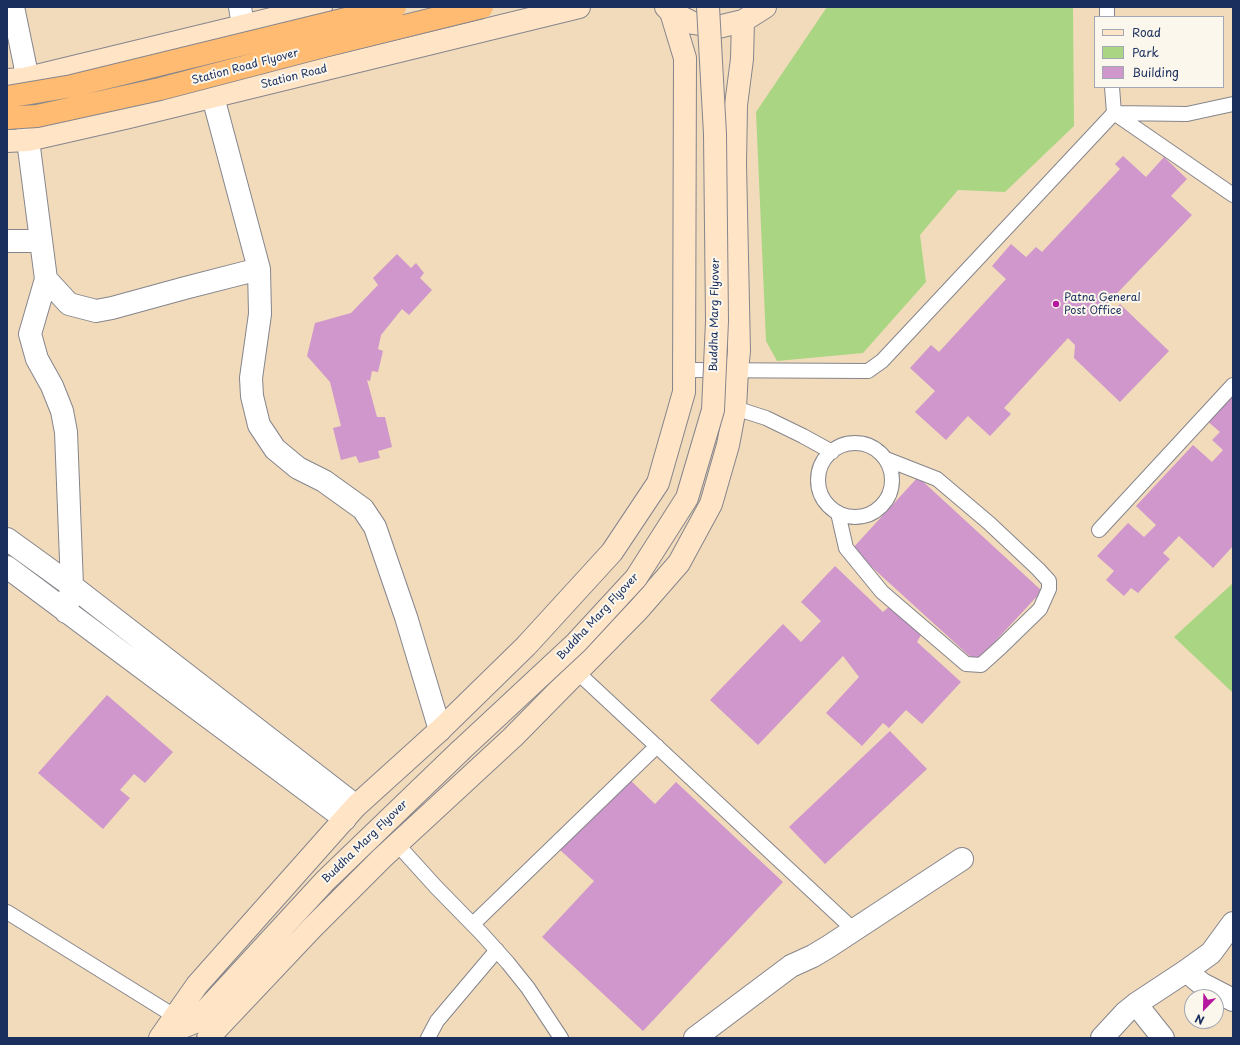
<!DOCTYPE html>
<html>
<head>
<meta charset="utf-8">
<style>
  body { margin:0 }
  #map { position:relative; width:1240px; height:1045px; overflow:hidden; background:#f1dbbb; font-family:"Playpen Sans",sans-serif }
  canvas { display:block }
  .frame { position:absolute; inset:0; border:8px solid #1b2f5e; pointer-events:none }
  .legend { position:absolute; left:1094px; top:16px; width:130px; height:72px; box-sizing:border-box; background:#fbf7ec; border:1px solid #a1a7b3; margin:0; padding:5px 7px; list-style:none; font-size:12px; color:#1b2f5e }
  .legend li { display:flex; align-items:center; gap:8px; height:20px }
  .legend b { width:20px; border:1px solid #a1a7b3 }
  .north { position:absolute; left:1184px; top:989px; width:40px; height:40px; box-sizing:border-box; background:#fbf7ec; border:1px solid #a1a7b3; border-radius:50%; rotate:203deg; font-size:11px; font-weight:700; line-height:16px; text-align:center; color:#1b2f5e }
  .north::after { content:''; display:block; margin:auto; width:14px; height:18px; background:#b5179e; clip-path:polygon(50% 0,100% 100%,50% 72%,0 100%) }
</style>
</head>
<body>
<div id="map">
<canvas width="1240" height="1045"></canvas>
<div class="frame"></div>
<ul class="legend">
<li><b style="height:5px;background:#ffe4c6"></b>Road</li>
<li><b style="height:11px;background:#aad683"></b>Park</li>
<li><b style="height:11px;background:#cf97cb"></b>Building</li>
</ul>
<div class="north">N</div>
</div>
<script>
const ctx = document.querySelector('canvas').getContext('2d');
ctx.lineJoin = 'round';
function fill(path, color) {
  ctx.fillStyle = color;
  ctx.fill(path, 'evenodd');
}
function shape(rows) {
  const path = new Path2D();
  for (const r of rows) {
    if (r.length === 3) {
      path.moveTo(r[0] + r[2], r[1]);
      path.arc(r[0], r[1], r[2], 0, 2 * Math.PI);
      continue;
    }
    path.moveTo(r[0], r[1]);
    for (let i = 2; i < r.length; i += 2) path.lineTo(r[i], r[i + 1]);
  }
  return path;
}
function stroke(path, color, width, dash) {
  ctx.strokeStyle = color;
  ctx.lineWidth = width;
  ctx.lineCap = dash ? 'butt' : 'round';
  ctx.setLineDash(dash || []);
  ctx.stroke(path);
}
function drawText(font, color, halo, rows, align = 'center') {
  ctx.font = font + ' "Playpen Sans",sans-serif';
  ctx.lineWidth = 4;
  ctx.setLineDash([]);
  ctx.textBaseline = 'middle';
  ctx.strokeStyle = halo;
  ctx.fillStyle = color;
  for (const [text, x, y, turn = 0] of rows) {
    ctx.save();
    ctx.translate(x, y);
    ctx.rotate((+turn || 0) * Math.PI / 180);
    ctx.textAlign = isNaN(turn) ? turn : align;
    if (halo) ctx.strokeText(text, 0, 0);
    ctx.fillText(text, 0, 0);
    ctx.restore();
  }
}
fill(shape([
  [827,7,1073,7,1074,126,1005,192,958,190,920,235,926,282,863,353,777,361,766,341,756,112],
  [1233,583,1233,693,1174,637]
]), '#aad683');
fill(shape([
  [1123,156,1146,177,1164,157,1187,179,1171,196,1192,215,1103,308,1110,315,1120,304,1169,351,1120,402,1074,358,1075,345,1068,338,1004,408,1011,414,990,436,968,416,946,440,915,412,935,391,910,368,931,345,939,352,1006,279,992,266,1011,244,1026,257,1036,247,1042,252,1120,169,1115,164],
  [397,254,411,268,416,263,424,273,420,278,432,290,409,315,402,309,381,335,378,349,383,351,378,372,372,371,370,381,367,380,377,417,385,417,392,447,378,451,380,458,359,463,356,456,341,460,333,428,341,426,330,382,307,356,315,323,351,313,378,285,373,278],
  [1233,390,1233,546,1213,568,1179,536,1163,553,1170,559,1138,593,1131,588,1124,596,1106,580,1114,571,1097,556,1128,523,1144,537,1156,525,1136,506,1193,445,1212,462,1223,450,1212,440,1220,432,1206,420],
  [918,477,1042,591,976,662,852,549],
  [835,566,883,612,890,606,921,635,917,642,961,682,922,724,906,710,889,728,883,723,862,746,826,713,859,677,843,656,758,745,710,700,783,624,801,642,821,621,801,602],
  [107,695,173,752,145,783,134,774,120,790,130,798,103,829,38,773],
  [890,731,927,769,825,864,789,827],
  [627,777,655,804,676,782,783,882,643,1031,542,937,594,881,559,849]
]), '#cf97cb');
const service = shape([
  [1107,7,1107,17],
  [1112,87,1114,113,1233,195],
  [685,370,868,371,882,361,1114,113,1187,114,1233,104],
  [735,408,766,418,803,436,832,452],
  [855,480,37],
  [838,513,846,548,882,592,966,664,981,665,1001,647,1040,609,1049,589,1049,581,1038,569,989,523,937,479,886,459],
  [1099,530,1233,385],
  [577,672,854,930],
  [397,844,436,887,482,934,508,963,528,988,561,1038],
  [7,912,176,1017],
  [473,924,657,746],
  [428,1038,437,1021,497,950]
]);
const minor = shape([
  [13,7,25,65,28,140,46,279,30,334,37,359,52,386,62,411,66,432,72,586,66,612],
  [240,7,243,26],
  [213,97,259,269,260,314,251,378,252,396,259,425,275,449,298,468,324,481,363,509,375,527,406,617,440,730],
  [7,241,41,241],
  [46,279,69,304,96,311,112,308,185,288,259,269],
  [7,539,72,586,356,806],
  [7,567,345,819],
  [1186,971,1202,984,1233,1000],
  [1136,1004,1163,1038],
  [695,1038,791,966,813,956,828,947,962,859],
  [1102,1038,1126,1012,1136,1004,1186,971,1211,953,1233,923]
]);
const secondary = shape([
  [666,7,671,12,693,23,718,27,743,21,765,7],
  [7,80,24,79,321,7],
  [7,141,28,140,129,117,579,7],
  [163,1035,195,1022,325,881,460,751],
  [160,1038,197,985,356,806,440,730,526,646,612,552,658,483,684,392,685,58,671,12],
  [208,1038,312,928,382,858,513,737,638,610,679,563,711,504,728,445,735,408,737,370,739,351,735,164,736,105,742,59,743,21]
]);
stroke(service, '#86858c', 16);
stroke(minor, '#86858c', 24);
stroke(secondary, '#86858c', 24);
stroke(service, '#fff', 14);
stroke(minor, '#fff', 22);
stroke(secondary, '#ffe4c6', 22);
const secondaryBridge = shape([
  [460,751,576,643,636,578,687,498,713,410,717,321,715,134,708,7]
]);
const primaryBridge = shape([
  [7,97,72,86,395,7],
  [7,118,37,116,160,89,328,45,482,7]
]);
stroke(secondaryBridge, '#86858c', 24, []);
stroke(primaryBridge, '#86858c', 24, []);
stroke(secondaryBridge, '#ffe4c6', 22);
stroke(primaryBridge, '#febb71', 22);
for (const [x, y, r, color] of [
  [1056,304,4,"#b5179e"]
]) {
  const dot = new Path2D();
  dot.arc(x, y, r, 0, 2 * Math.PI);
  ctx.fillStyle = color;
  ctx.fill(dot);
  stroke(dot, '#fbf7ec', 1.5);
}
drawText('11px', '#1b2f5e', '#fbf7ec', [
  ["Station Road Flyover",245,67,-15],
  ["Station Road",294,77,-14],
  ["Buddha Marg Flyover",715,315,-89],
  ["Buddha Marg Flyover",598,617,-47],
  ["Buddha Marg Flyover",365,842,-44]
]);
drawText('11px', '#1b2f5e', '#fbf7ec', [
  ["Patna General",1064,298],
  ["Post Office",1064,311]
], 'left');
</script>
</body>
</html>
